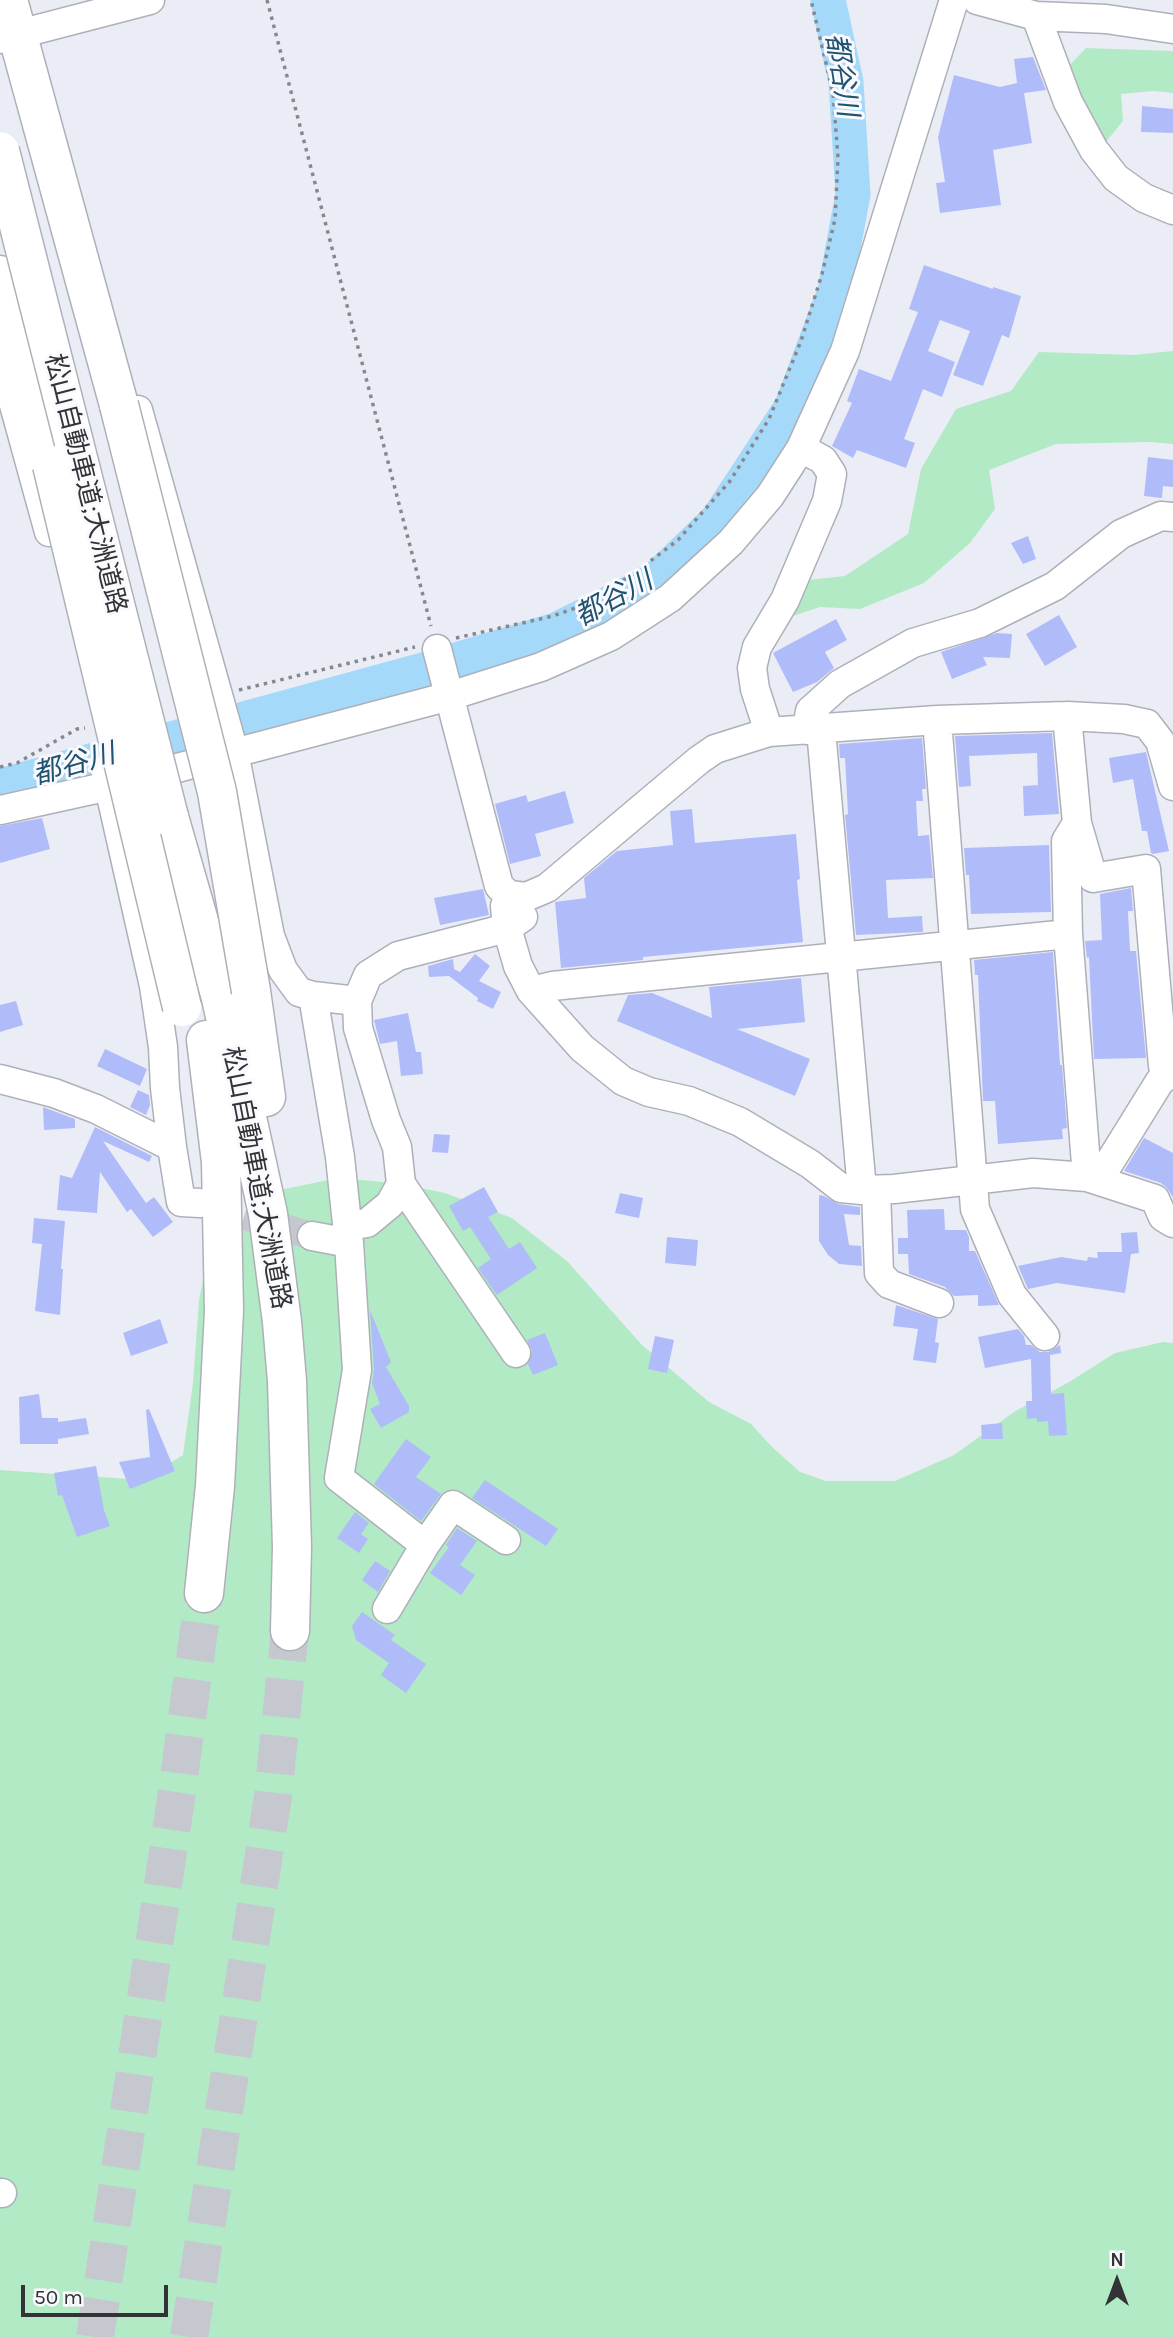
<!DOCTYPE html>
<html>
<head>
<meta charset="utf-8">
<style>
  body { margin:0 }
  #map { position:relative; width:1173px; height:2337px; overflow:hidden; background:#ebedf6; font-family:Karla,sans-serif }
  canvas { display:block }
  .north { position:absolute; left:1082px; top:2246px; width:70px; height:70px; -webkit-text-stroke:5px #fafafe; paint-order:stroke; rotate:0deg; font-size:19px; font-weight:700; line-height:28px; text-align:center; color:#323336 }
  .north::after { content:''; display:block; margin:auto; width:24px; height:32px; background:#323336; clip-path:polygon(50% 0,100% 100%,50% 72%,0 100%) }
  .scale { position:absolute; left:21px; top:2285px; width:147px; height:32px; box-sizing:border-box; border:4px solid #323336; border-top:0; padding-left:9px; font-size:21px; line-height:24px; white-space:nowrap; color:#323336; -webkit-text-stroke:5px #fafafe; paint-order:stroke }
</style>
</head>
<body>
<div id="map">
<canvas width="1173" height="2337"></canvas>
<div class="north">N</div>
<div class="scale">50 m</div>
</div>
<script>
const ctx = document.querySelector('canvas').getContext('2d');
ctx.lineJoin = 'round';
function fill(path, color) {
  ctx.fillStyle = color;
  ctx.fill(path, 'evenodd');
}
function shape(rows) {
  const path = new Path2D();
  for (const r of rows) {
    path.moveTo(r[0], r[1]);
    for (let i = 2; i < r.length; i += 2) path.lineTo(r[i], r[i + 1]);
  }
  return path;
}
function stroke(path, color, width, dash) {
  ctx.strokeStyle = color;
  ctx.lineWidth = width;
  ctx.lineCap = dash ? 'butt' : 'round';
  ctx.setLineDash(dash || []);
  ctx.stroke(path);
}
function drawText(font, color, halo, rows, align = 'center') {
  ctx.font = font + ' Karla,"Noto Sans JP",sans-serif';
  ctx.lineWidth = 6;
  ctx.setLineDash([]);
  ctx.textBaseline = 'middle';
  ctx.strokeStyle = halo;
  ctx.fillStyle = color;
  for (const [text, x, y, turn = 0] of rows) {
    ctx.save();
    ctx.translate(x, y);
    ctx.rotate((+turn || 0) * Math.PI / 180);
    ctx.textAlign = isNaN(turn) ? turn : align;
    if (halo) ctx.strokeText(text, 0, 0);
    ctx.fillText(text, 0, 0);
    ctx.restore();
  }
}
fill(shape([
  [1086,48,1173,51,1173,93,1154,91,1121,94,1123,121,1100,149,1063,72],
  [1173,351,1173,444,1151,442,1056,444,989,470,995,509,970,543,924,583,860,609,820,607,778,621,799,581,845,576,908,534,921,469,956,409,1011,391,1039,352,1133,355],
  [338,1178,395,1183,445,1193,512,1218,568,1262,642,1345,709,1402,751,1424,771,1446,800,1472,826,1481,895,1481,954,1455,1014,1412,1069,1382,1115,1353,1163,1342,1173,1343,1173,2337,0,2337,0,1470,143,1480,183,1455,193,1383,199,1301,206,1263,235,1230,285,1189]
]), '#b1eac5');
stroke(shape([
  [0,786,416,672,556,630,654,581,718,519,792,406,835,291,853,194,846,82,828,0]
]), '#a5d9fa', 35);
fill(shape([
  [1033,57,1046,90,1024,93,1032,143,993,150,1001,205,940,213,936,183,945,182,938,137,954,75,1000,87,1017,83,1014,59],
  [1142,106,1173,109,1173,133,1141,132],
  [924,265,993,289,993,287,1021,296,1009,338,1002,335,983,386,953,375,970,331,940,320,928,351,955,362,942,397,923,389,904,439,915,443,906,468,857,450,853,458,832,446,852,403,847,401,859,369,891,381,918,312,909,309],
  [1148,457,1173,460,1173,487,1163,486,1162,498,1144,496],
  [1028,536,1036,559,1023,564,1011,543],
  [1059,615,1077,647,1045,666,1026,634],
  [836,619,847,640,825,652,834,668,817,682,793,692,773,653],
  [997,633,1012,634,1010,658,983,657,987,665,952,679,941,652],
  [1052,733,1059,814,1024,816,1023,786,1038,785,1037,753,969,756,971,786,959,787,955,736],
  [922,738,926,789,922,789,923,801,916,801,918,836,929,835,933,878,886,880,888,918,922,916,923,932,856,935,845,815,848,814,845,758,840,758,839,744],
  [1146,752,1169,851,1153,854,1151,853,1147,831,1142,831,1133,779,1113,783,1109,758],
  [565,791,574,823,535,834,541,856,510,864,495,804,526,795,528,802],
  [692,809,695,843,796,834,800,879,797,880,803,942,643,957,643,960,561,968,555,902,586,898,584,878,617,851,673,845,670,811],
  [42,818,50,849,0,863,0,826],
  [1049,845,1051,912,971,914,969,875,966,875,964,848],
  [1131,888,1133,911,1128,911,1130,951,1136,951,1146,1058,1094,1059,1089,957,1087,958,1085,941,1102,940,1100,894],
  [483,889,489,915,440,925,434,898],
  [1053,952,1060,1065,1062,1065,1067,1128,1062,1129,1063,1139,998,1144,995,1101,983,1101,978,975,975,975,974,960],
  [475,954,490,966,479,981,501,992,493,1009,477,1001,478,998,449,976,429,977,428,966,453,959,454,969,460,972],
  [801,978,805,1022,737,1029,810,1059,795,1096,617,1021,628,995,652,993,712,1018,709,987],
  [16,1001,23,1025,0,1032,0,1005],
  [408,1013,416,1052,421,1052,423,1074,401,1076,397,1041,380,1044,374,1020],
  [105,1049,147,1069,140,1086,97,1066],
  [138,1090,149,1095,150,1105,146,1115,130,1107],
  [43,1107,75,1119,75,1128,44,1130],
  [95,1127,152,1156,149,1162,103,1141,146,1203,154,1197,173,1222,153,1237,131,1209,127,1212,100,1172,97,1213,57,1210,60,1175,72,1178],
  [434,1134,450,1135,448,1153,432,1152],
  [1144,1138,1173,1153,1173,1197,1166,1187,1161,1183,1124,1171],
  [484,1187,498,1212,488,1217,509,1249,520,1242,537,1268,497,1295,478,1268,491,1259,470,1227,463,1231,449,1206],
  [620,1193,643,1198,639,1218,615,1213],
  [819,1195,824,1196,839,1204,860,1207,860,1215,844,1214,849,1245,861,1246,862,1266,839,1264,828,1255,819,1241],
  [944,1209,945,1230,966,1230,969,1237,969,1251,975,1251,999,1305,978,1306,978,1295,954,1296,945,1287,909,1274,908,1254,898,1254,898,1238,908,1238,907,1210],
  [34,1218,65,1221,61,1269,63,1269,60,1315,35,1311,42,1244,32,1243],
  [1137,1232,1139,1253,1131,1254,1125,1293,1057,1283,1028,1289,1018,1266,1061,1257,1087,1261,1088,1257,1098,1258,1097,1252,1122,1252,1121,1233],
  [667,1237,698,1240,696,1266,665,1263],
  [896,1305,938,1319,935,1342,939,1343,936,1363,913,1360,918,1329,893,1326],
  [370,1310,391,1362,386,1367,409,1406,409,1412,381,1428,370,1409,380,1404,372,1383,374,1369],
  [160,1319,168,1343,131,1356,123,1333],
  [1018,1329,1024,1336,1026,1345,1031,1345,1040,1352,1048,1352,1060,1345,1061,1353,1050,1355,1051,1394,1064,1393,1067,1435,1049,1436,1048,1421,1037,1422,1037,1418,1027,1419,1026,1401,1032,1401,1031,1359,985,1368,978,1337],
  [545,1333,558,1365,533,1375,528,1364,532,1351,527,1340],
  [655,1336,674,1340,667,1373,648,1369],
  [39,1394,42,1418,58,1418,58,1422,86,1418,89,1434,58,1439,58,1444,20,1444,19,1397],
  [149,1409,175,1471,130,1489,119,1462,150,1457,146,1410],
  [1002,1423,1003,1439,982,1439,981,1425],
  [406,1439,431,1457,416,1477,441,1494,421,1521,374,1484],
  [96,1466,104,1510,110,1526,77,1537,62,1495,58,1496,54,1473],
  [485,1480,558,1529,546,1546,472,1498],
  [355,1512,369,1523,361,1534,368,1539,359,1553,337,1538],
  [457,1528,477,1541,460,1565,475,1575,461,1595,430,1573,449,1547,446,1545],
  [375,1561,390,1571,378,1592,362,1580],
  [362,1612,395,1635,391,1640,426,1664,406,1693,381,1675,389,1663,356,1640,352,1626]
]), '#afbcf9');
stroke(shape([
  [204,1204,312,1236]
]), '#c6c8d0', 28, [28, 14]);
stroke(shape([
  [95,2337,177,1792,204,1593],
  [189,2337,273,1796,290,1631]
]), '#c6c8d0', 38, [38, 19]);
const minor = shape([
  [977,0,1036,16,1106,19,1173,29],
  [1036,16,1068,102,1094,150,1116,178,1144,198,1173,210],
  [0,39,150,0],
  [1,337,11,394,49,532],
  [138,410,234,752,270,936,283,970,299,992,313,996,357,1001],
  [437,649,499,886,509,895,526,897,547,888,699,760,715,749,769,732,937,720,1067,716,1124,719,1147,724,1160,741,1173,786],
  [1067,716,1077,823,1093,878,1146,869,1163,1066,1168,1074],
  [937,720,975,1209,1012,1295,1045,1336],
  [807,730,810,711,840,684,913,643,980,623,1055,586,1121,534,1161,516,1173,517],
  [821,730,862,1190],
  [769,732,755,689,752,668,757,647,785,600,827,501,832,474,823,460,801,448],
  [105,769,154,986,163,1047,165,1088,172,1147],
  [0,810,109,786,450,696,541,667,611,636,670,598,731,542,770,496,801,448,845,351,954,0],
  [1077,823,1066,841,1068,934,1087,1177],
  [509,895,505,906,507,928,518,966,531,991,582,1048,623,1081,649,1092,689,1101,740,1122,810,1164,841,1188,862,1190,894,1189,1033,1173,1087,1177,1155,1199,1163,1217,1173,1223],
  [531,991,552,986,1068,934],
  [313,996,340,1157,349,1243,357,1370,339,1478,425,1545,387,1609],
  [0,1079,54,1093,96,1109,172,1147,181,1202,200,1203],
  [1105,1181,1106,1168,1160,1081,1173,1072],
  [401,1184,516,1353],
  [876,1190,879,1273,889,1284,939,1303],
  [348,1226,367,1223,390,1204,401,1184,397,1147,386,1120,358,1028,357,1001,368,975,398,956,507,928,523,917],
  [312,1236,349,1243],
  [425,1545,453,1505,506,1540],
  [0,2193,2,2193]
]);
const highway = shape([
  [8,0,119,405],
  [0,275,52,462],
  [169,817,221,998,268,1214,282,1322,287,1381,292,1547,290,1631],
  [251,991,266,1097],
  [204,1593,215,1486,224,1311,221,1162,206,1040]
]);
stroke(minor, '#aeb0b9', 31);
stroke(highway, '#aeb0b9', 41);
stroke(shape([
  [267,0,431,626],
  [456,638,553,616,581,606,632,575,678,540,730,481,769,419,801,341,822,274,835,219,838,158,833,93,811,0],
  [239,690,415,647],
  [0,767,17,763,77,729,85,728]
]), '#87888e', 3.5, [3.5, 5]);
stroke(minor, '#fff', 28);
stroke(highway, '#fff', 38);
const highwayBridge = shape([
  [0,151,169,817],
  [119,405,217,792,251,991],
  [52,465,182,1007]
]);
stroke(highwayBridge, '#aeb0b9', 41, []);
stroke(highwayBridge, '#fff', 38);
drawText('26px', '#323336', '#fafafe', [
  ["松山自動車道;大洲道路",85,484,76],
  ["松山自動車道;大洲道路",256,1178,79]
]);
drawText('italic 28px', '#20536f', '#fafafe', [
  ["都谷川",841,75,81],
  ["都谷川",614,599,-29],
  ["都谷川",74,765,-16]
]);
</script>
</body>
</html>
